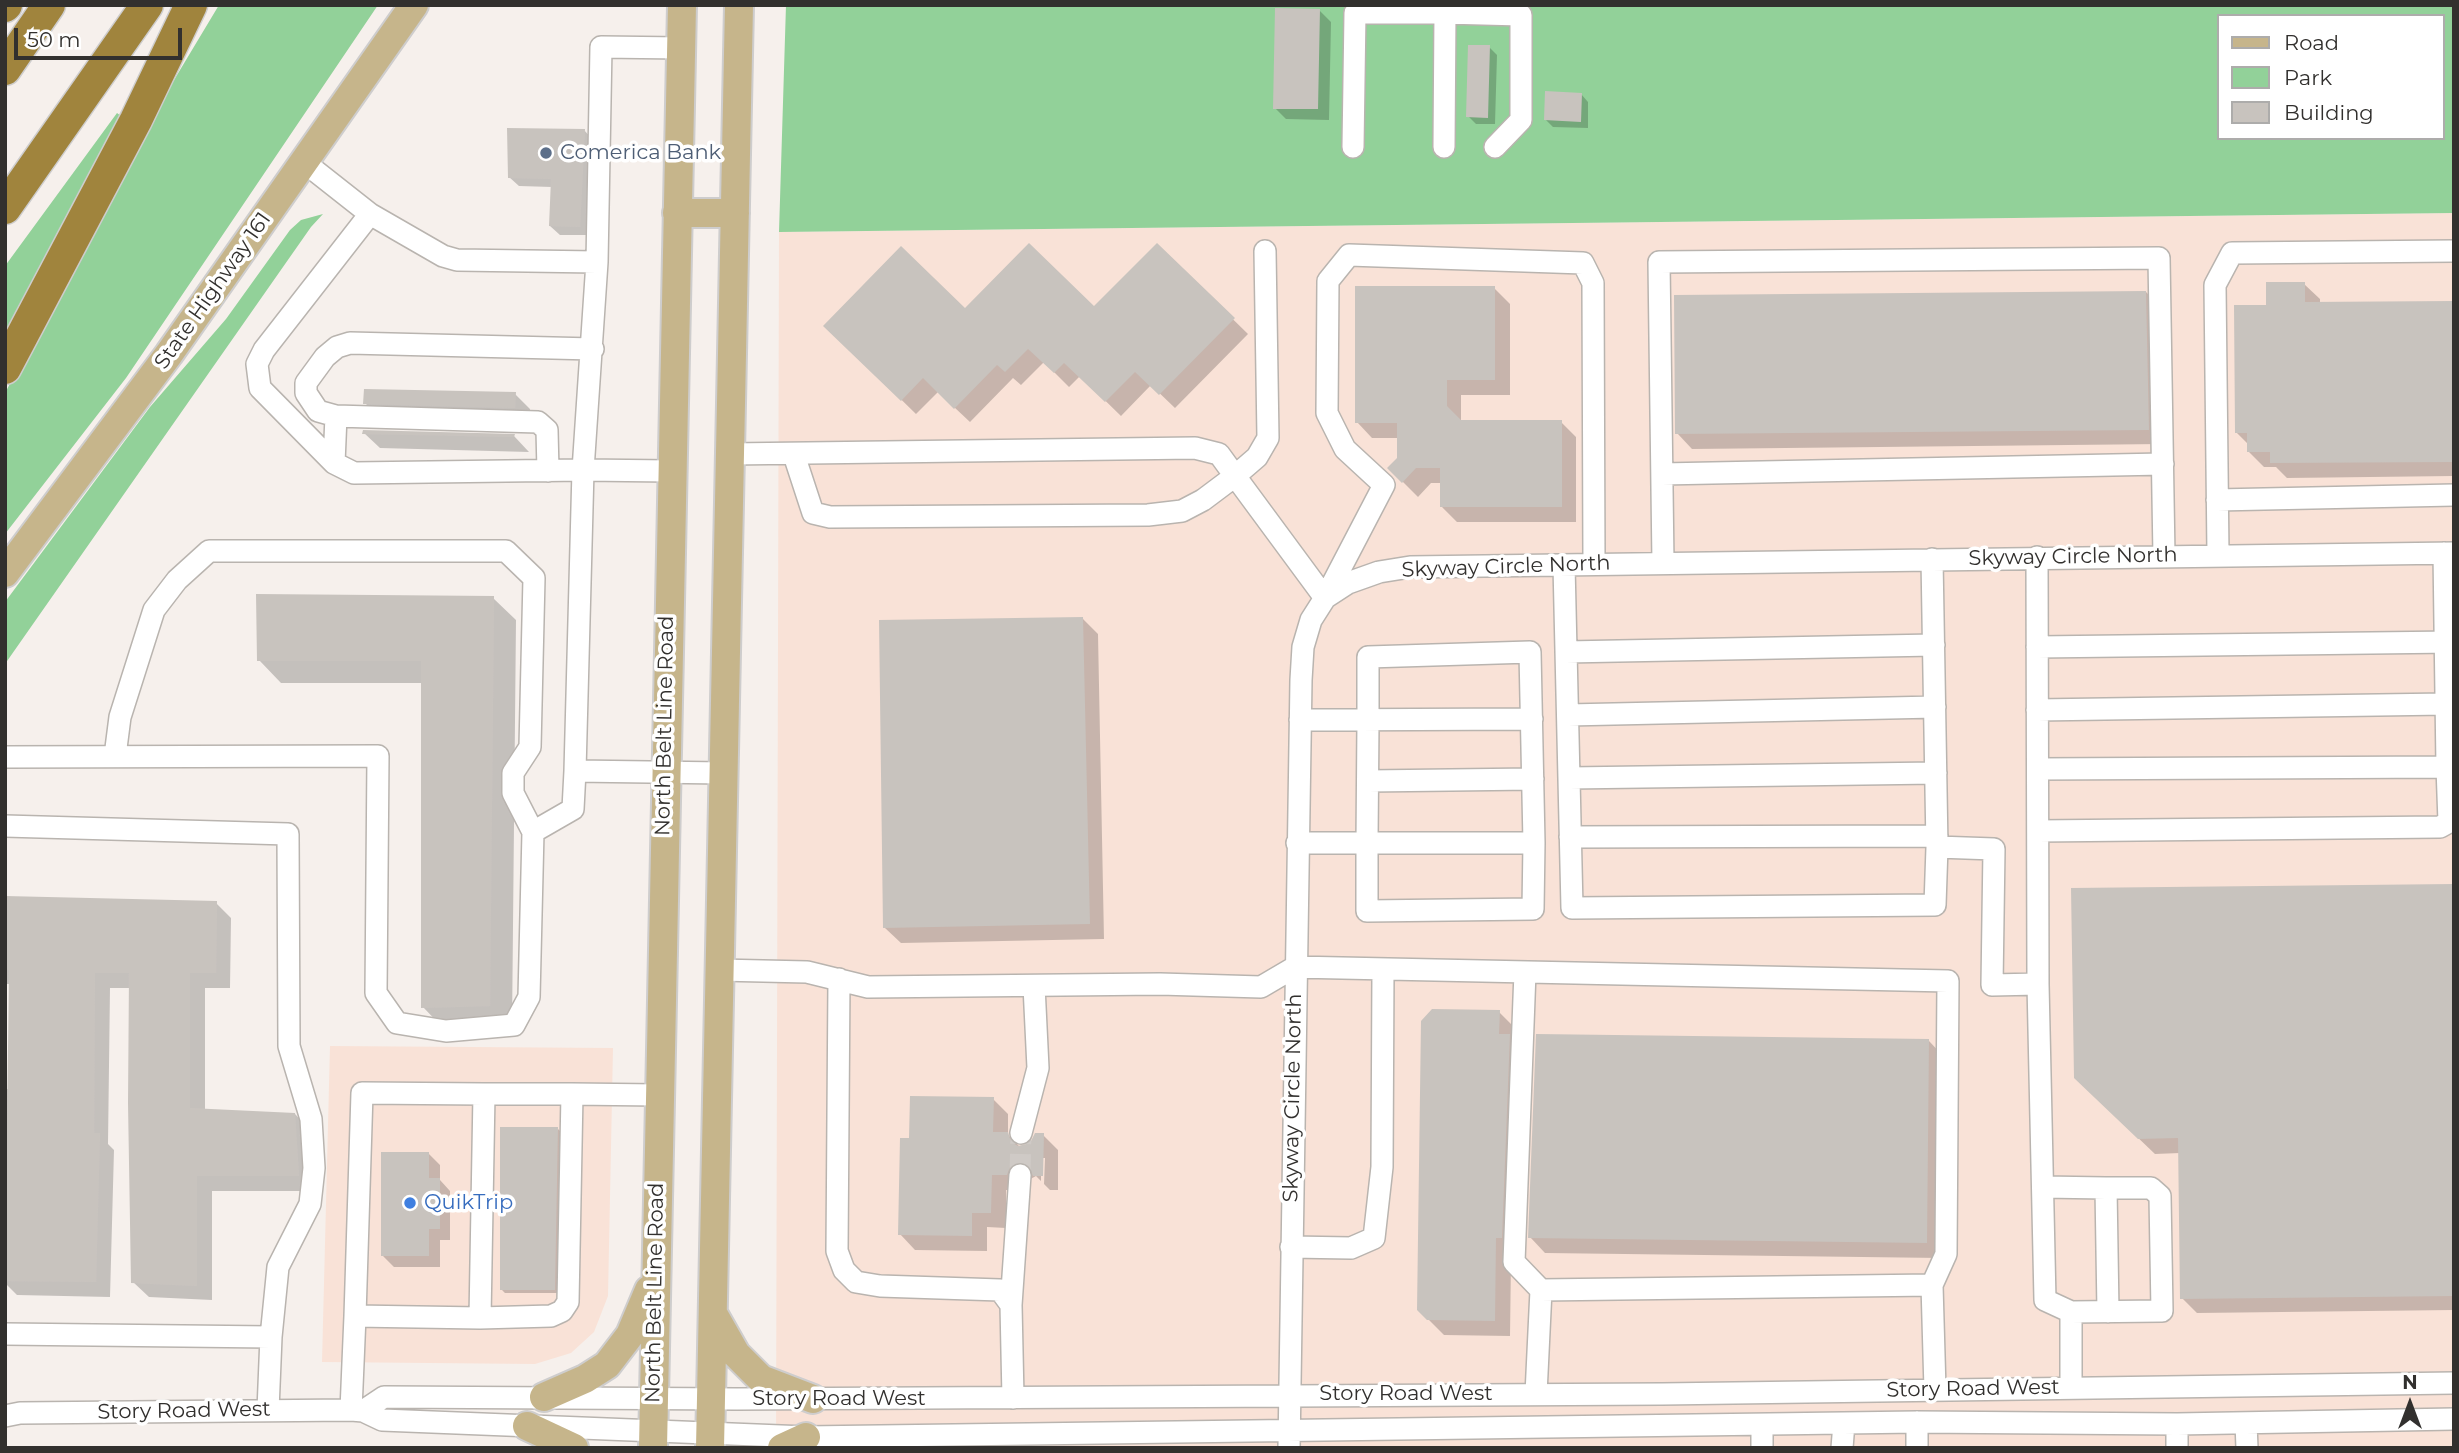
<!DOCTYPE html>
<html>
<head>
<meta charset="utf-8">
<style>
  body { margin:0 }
  #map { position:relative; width:2459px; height:1453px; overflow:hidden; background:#f6f0ec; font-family:Montserrat,sans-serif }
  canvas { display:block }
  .frame { position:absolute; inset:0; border:7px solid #32302e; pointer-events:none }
  .legend { position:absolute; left:2217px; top:14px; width:228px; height:126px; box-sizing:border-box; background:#fff; border:2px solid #adacab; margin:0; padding:9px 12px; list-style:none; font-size:21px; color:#32302e }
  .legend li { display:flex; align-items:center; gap:14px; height:35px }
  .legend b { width:35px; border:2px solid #adacab }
  .north { position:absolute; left:2375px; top:1369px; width:70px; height:70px; -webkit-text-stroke:5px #fff; paint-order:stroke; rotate:0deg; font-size:19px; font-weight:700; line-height:28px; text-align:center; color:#32302e }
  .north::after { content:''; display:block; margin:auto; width:24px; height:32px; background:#32302e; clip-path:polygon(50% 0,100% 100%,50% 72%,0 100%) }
  .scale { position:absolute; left:14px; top:28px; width:168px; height:32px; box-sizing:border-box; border:4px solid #32302e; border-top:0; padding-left:9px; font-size:21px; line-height:24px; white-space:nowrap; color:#32302e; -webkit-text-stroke:5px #fff; paint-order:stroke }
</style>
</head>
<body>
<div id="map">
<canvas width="2459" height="1453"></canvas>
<div class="frame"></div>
<ul class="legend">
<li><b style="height:9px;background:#c6b58b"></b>Road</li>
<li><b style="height:19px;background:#92d199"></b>Park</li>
<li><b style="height:19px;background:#c8c3be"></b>Building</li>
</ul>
<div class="north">N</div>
<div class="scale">50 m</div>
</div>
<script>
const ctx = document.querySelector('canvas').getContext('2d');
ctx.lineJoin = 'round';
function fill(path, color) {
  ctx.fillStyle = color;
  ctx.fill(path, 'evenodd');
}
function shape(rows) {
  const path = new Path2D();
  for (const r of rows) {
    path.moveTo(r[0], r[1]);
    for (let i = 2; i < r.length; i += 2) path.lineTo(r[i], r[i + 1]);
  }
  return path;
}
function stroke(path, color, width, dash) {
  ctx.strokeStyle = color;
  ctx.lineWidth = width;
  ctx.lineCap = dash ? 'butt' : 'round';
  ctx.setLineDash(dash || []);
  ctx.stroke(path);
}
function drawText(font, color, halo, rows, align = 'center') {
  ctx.font = font + ' Montserrat,sans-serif';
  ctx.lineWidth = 7;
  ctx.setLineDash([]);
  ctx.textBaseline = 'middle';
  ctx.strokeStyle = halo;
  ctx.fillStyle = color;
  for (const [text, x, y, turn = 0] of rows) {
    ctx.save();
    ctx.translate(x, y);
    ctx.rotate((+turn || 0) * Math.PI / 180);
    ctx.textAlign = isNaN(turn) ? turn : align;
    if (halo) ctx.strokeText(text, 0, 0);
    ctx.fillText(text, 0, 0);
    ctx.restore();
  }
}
fill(shape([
  [2454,213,2454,1448,776,1448,779,232],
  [330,1046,613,1048,608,1296,594,1332,571,1353,535,1364,322,1362]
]), '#f9e2d7');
fill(shape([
  [219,5,378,5,126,378,5,534,5,393,153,115],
  [786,5,2454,5,2454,213,779,232],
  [2219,16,2443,16,2443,138,2219,138],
  [117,113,121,116,5,336,5,266],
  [323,214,311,227,5,664,5,602,150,407,226,319,290,230,301,220]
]), '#92d199');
fill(shape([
  [1319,10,1331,22,1329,120,1286,119,1275,108],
  [1489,47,1497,55,1495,124,1476,124,1468,116],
  [1581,94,1588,102,1588,128,1553,127,1546,120],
  [584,130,593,140,588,235,560,235,550,226,552,187,519,186,509,177],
  [1157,245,1248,334,1175,408,1151,385,1121,416,1080,376,1069,387,1044,362,1021,385,1013,378,970,422,938,392,916,414,826,326,965,311,1094,309],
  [2304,284,2320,299,2320,304,2454,303,2454,476,2287,478,2276,467,2264,467,2248,451,2248,444,2236,432],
  [1494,288,1510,304,1510,395,1461,395,1461,422,1561,422,1576,437,1576,522,1457,522,1442,507,1442,483,1431,483,1418,497,1389,468,1399,458,1399,438,1372,438,1357,422],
  [2146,292,2161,308,2163,444,1692,449,1677,433],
  [515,394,530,409,530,423,380,418,365,403],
  [364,433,514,436,529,452,380,448],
  [493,598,516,620,512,1028,445,1030,423,1007,423,683,281,683,259,660],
  [1083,619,1098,634,1104,939,901,943,885,928],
  [2454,886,2454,1310,2197,1313,2182,1298,2180,1153,2155,1154,2091,1093],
  [5,898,216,903,231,918,230,988,205,988,205,1111,295,1114,310,1130,313,1191,212,1191,212,1300,149,1297,133,1282,131,988,110,988,108,1144,114,1150,110,1297,17,1295,5,1283,5,1089,10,1089,11,984,5,984],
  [1499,1012,1514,1027,1510,1336,1444,1335,1418,1309],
  [1929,1041,1944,1057,1941,1258,1545,1253,1530,1237],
  [993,1099,1008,1114,1008,1135,1020,1147,1031,1144,1043,1135,1058,1150,1058,1190,1050,1190,1044,1184,1045,1158,1041,1158,1041,1181,1036,1176,1025,1182,1022,1190,1006,1190,1006,1228,987,1227,987,1251,915,1250,900,1234,911,1140],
  [558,1129,561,1132,558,1293,505,1293,502,1290],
  [428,1153,440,1165,440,1180,450,1191,450,1240,440,1240,440,1267,394,1267,383,1256]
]), '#0003');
fill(shape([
  [1275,8,1320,9,1318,109,1273,109],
  [1468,45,1490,45,1488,118,1466,117],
  [1545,91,1582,93,1581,122,1544,120],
  [507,128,585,129,580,227,549,226,551,179,508,178],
  [1029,243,1094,306,1157,243,1235,318,1159,395,1135,372,1105,402,1064,363,1054,373,1028,349,1005,372,997,365,954,409,923,378,901,401,823,326,901,246,965,308],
  [2266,282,2305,282,2305,302,2454,301,2454,462,2270,463,2270,452,2247,452,2247,433,2235,433,2234,305,2266,305],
  [1355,286,1495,286,1495,380,1447,380,1447,406,1461,420,1562,420,1562,507,1440,507,1440,468,1416,468,1402,483,1387,468,1397,458,1397,423,1355,423],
  [2146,291,2149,430,1675,434,1674,295],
  [364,389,516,392,515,408,363,404],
  [363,430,515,434,514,437,362,434],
  [256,594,494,596,490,1006,421,1008,421,661,257,661],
  [1083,617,1090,924,883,928,879,620],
  [2454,884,2454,1296,2180,1299,2178,1138,2138,1139,2074,1078,2071,888],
  [5,896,217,901,216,973,190,973,190,1108,295,1113,299,1176,197,1176,197,1286,131,1283,128,1103,129,973,95,973,94,1133,100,1133,96,1282,5,1281,9,970,5,969],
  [1432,1009,1500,1010,1499,1034,1510,1034,1502,1238,1496,1238,1495,1321,1427,1320,1417,1310,1421,1021],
  [1536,1034,1929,1039,1927,1243,1528,1238],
  [910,1096,994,1097,993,1132,1008,1132,1011,1142,1018,1146,1030,1143,1035,1133,1044,1133,1043,1176,1033,1176,1028,1165,1020,1162,1010,1167,1007,1175,992,1175,991,1213,972,1213,972,1236,898,1235,900,1138,909,1138],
  [500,1127,558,1127,555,1290,500,1290],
  [381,1152,429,1152,429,1178,440,1178,440,1229,429,1229,429,1256,381,1256]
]), '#c8c3be');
stroke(shape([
  [1020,1175,1021,1133]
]), '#cfcac6', 21, [21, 10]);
const minor = shape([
  [1445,5,1445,13,1521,15,1521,120,1495,147],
  [1353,147,1355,13,1445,13,1444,147],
  [304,162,370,214,264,350,257,364,260,388,334,463,354,473,583,470,597,262,601,47,682,48],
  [370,214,443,256,457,260,597,262],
  [730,454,1195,448,1219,454,1235,476,1257,457,1268,438,1265,251],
  [794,455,813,513,830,517,1148,515,1182,511,1203,500,1235,476,1325,598,1384,485,1345,449,1327,413,1328,281,1349,255,1583,263,1593,283,1594,564],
  [334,463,336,416],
  [548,471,547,430,538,422,336,416,318,411,306,393,306,383,325,357,337,347,350,343,593,349],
  [671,471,583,470,575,771,724,773],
  [1662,474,2163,464],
  [2217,500,2454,495],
  [2444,553,2447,767,2454,767],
  [2218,555,2215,285,2232,253,2454,251],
  [2037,557,2038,984,2045,1300,2071,1312,2071,1387],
  [1932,559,1937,847],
  [1663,563,1659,262,2159,258,2164,556],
  [1564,565,1572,908,1935,905,1937,847,1994,849,1992,985,2038,984],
  [2037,647,2454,642],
  [1566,652,1934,645],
  [2037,710,2446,704],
  [1568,715,1935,707],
  [1300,720,1532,719],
  [115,756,120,717,154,610,177,580,209,551,506,551,534,578,530,747,513,773,513,793,533,832],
  [5,757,378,756,376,993,397,1023,446,1031,514,1025,529,997,533,832,573,809,575,771],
  [2038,769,2447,767,2449,822,2440,827,2038,831],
  [1569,778,1936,773],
  [1368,781,1533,779],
  [5,826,288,834,289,1046,311,1119,314,1168,310,1204,278,1267,271,1337,5,1334],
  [1570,837,1937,836],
  [1297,843,1534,843,1530,652,1368,657,1368,721,1367,843,1367,911,1533,909,1534,843],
  [719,970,807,972,868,987,1160,984,1261,987,1295,967,1948,981,1946,1254,1932,1285,1935,1390],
  [1525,972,1514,1262,1541,1290,1536,1394],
  [839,979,837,1251,844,1270,856,1282,880,1286,1000,1290,1011,1305,1013,1398],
  [1021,1133,1038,1068,1034,986],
  [2043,1187,2106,1188,2108,1312],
  [1291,1247,1351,1248,1374,1238,1382,1167,1383,969],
  [1541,1290,1932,1285],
  [1011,1305,1020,1175],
  [2071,1312,2162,1311,2160,1196,2151,1188,2106,1188],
  [355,1316,362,1093,484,1094],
  [480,1318,484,1094,572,1094],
  [268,1410,271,1337],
  [351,1410,355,1316,480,1318,551,1316,562,1311,568,1302,572,1094,658,1095],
  [363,1411,384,1397,737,1399,1662,1394,2454,1383],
  [5,1416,20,1413,351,1410,363,1411,382,1420,806,1437,1917,1422,2177,1424,2454,1419],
  [1917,1422,1917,1448],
  [2246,1423,2247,1448],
  [2177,1424,2177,1448],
  [1289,1448,1301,680,1303,647,1311,620,1325,598,1348,583,1379,572,1410,567,2454,553],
  [1762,1448,1762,1425],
  [1842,1448,1844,1423]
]);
const major = shape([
  [677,213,735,213],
  [5,573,169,354,414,5],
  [715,1317,736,1354,761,1379,813,1399],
  [544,1397,585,1379,607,1365,630,1335,649,1290],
  [527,1426,574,1448],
  [653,1448,682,5],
  [710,1448,739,5],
  [782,1448,806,1437]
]);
const highway = shape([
  [5,6,6,5],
  [5,69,49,5],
  [5,208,147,5],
  [5,368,136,120,191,5]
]);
stroke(minor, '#b9b4af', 24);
stroke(major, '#cecdcd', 32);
stroke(highway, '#cecdcd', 35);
stroke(minor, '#fff', 21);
stroke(major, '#c6b58b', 28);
stroke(highway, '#a0843d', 32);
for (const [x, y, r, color] of [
  [546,153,7,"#5c6f8a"],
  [410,1203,7,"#3f7fe0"]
]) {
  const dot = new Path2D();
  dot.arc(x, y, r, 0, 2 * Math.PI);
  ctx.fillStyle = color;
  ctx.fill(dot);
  stroke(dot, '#fff', 2.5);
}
drawText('21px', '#4e5e75', '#fff', [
  ["Comerica Bank",560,153]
], 'left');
drawText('21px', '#32302e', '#fff', [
  ["State Highway 161",213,291,-55],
  ["Skyway Circle North",2073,557,-1],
  ["Skyway Circle North",1506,567,-2],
  ["North Belt Line Road",665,726,-89],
  ["Skyway Circle North",1293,1098,-89],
  ["North Belt Line Road",655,1293,-89],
  ["Story Road West",1973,1389,-1],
  ["Story Road West",1406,1394],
  ["Story Road West",839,1399],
  ["Story Road West",184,1411,-1]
]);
drawText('21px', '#366cbe', '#fff', [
  ["QuikTrip",424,1203]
], 'left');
</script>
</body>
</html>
